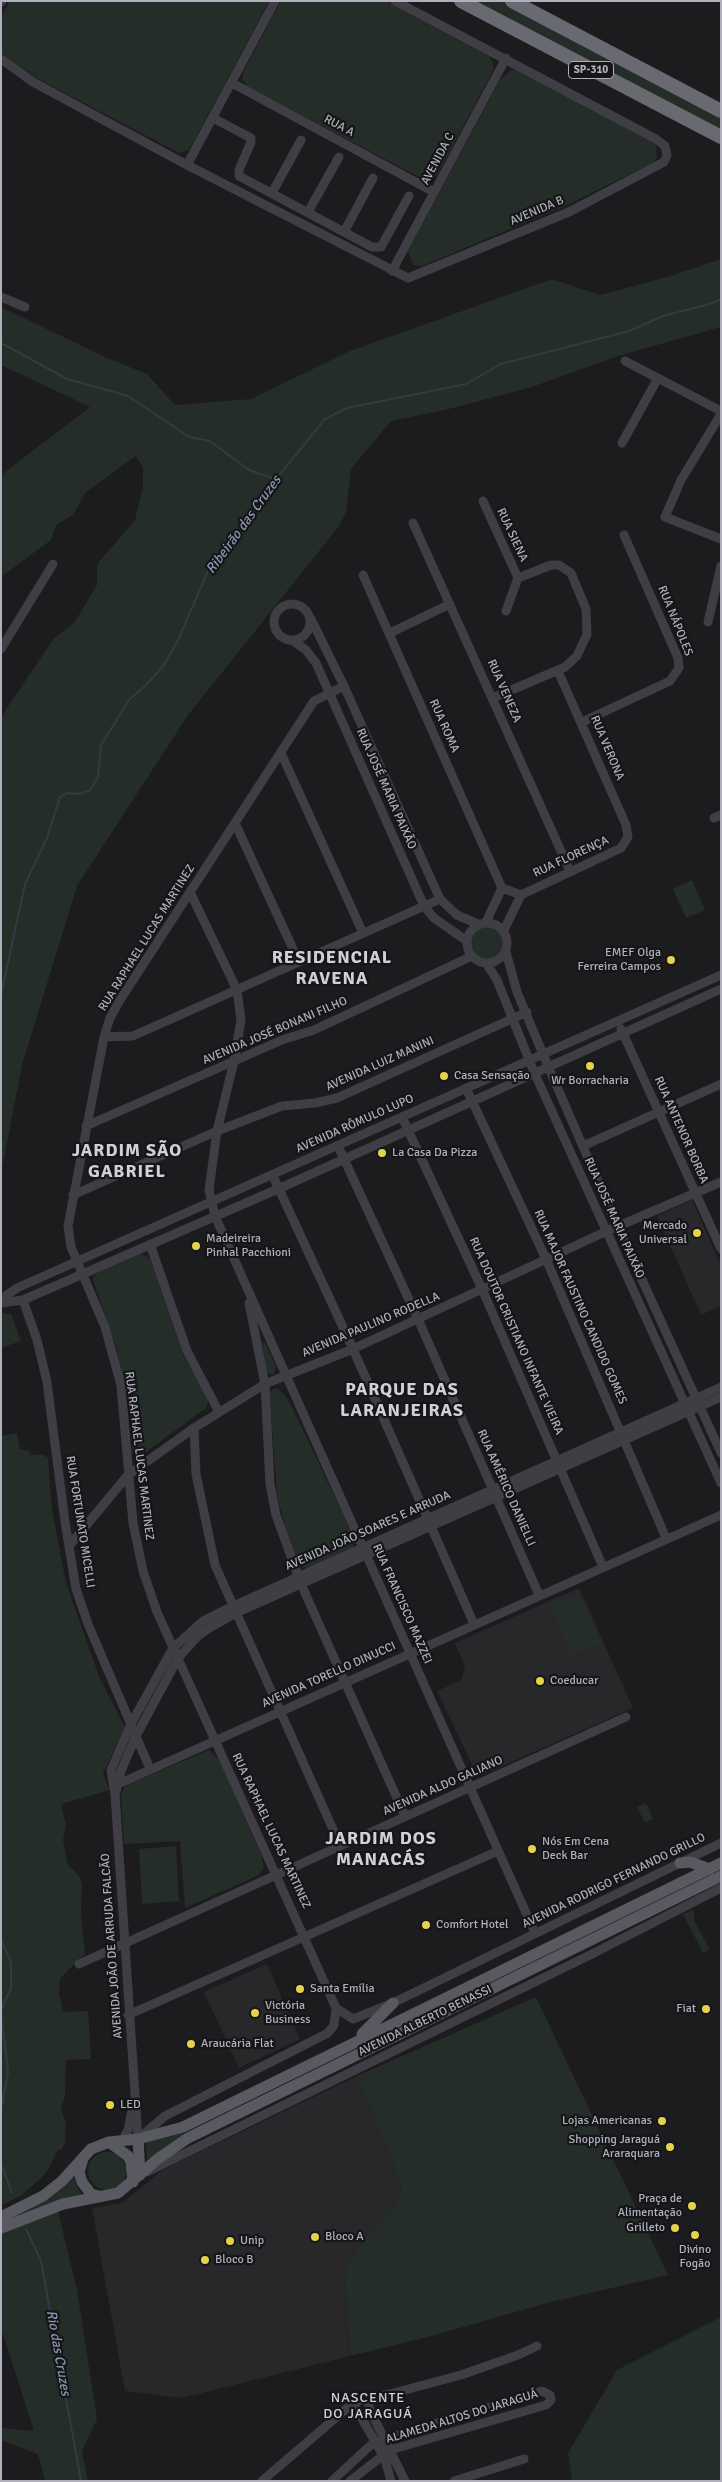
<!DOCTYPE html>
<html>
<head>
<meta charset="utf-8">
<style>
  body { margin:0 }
  #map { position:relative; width:722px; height:2482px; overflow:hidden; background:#1c1b1d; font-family:Signika,sans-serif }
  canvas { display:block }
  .frame { position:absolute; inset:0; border:2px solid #afb0bb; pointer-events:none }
</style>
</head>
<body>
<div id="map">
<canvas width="722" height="2482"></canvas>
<div class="frame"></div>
</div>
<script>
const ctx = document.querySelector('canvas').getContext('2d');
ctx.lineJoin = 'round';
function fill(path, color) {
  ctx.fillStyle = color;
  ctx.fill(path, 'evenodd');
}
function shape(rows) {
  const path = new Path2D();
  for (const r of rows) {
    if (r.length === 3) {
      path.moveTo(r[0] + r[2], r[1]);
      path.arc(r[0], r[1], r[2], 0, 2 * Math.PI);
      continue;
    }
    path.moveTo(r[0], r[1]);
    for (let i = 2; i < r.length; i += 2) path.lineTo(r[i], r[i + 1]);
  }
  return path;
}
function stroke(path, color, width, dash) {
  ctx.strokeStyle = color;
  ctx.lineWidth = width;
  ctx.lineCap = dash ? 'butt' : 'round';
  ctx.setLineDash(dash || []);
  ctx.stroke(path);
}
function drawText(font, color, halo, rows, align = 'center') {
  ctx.font = font + ' Signika,sans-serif';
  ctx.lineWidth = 4.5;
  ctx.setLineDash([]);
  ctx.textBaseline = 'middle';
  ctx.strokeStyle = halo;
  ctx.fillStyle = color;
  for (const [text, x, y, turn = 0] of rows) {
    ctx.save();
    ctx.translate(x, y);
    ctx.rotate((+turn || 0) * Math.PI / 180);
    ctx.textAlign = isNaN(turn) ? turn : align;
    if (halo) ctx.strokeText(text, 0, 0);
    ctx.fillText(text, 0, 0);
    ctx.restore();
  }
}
fill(shape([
  [692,1200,721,1265,721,1306,701,1315,657,1216],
  [579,1588,633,1708,480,1776,477,1775,437,1691,461,1680,465,1667,455,1643],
  [267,1964,300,2039,239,2068,204,1992],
  [357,2076,402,2187,400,2198,395,2205,373,2228,350,2258,346,2266,345,2274,350,2356,182,2398,125,2391,92,2208,122,2203,164,2169]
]), '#28272a');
fill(shape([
  [10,1,269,1,193,143,189,150,179,153,38,79,1,53,1,17],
  [281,1,385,1,489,56,494,66,492,73,437,175,431,178,421,178,248,87,242,79,243,72],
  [471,1,505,1,721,115,721,133],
  [511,70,518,70,651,141,656,146,657,158,653,163,563,207,422,266,413,265,408,251,500,80],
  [721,259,721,327,618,356,532,387,445,410,391,421,351,469,346,512,339,526,188,715,77,886,22,1065,1,1174,1,717,54,638,74,623,97,585,97,564,135,520,143,487,143,468,136,456,86,492,73,515,56,525,51,540,1,577,1,475,90,407,1,365,1,307,105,357,147,374,175,405,251,399,350,351,552,279,600,295,667,277],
  [692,880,705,910,686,918,673,889],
  [487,943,16],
  [141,1254,148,1257,151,1261,184,1357,209,1399,206,1408,139,1457,132,1452,130,1413,117,1349,93,1280,96,1273],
  [1,1313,11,1314,21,1341,1,1348],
  [265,1342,276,1367,274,1374,269,1374,266,1370,262,1343],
  [277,1388,285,1395,294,1411,355,1540,353,1548,307,1568,299,1566,287,1535,277,1495,270,1397,271,1390],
  [17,1433,20,1449,29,1451,30,1455,44,1455,48,1458,52,1510,66,1583,100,1679,125,1727,103,1774,110,1790,61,1804,66,1825,63,1840,67,1863,79,1876,82,1884,81,1913,85,1954,60,1978,59,1993,63,2012,88,2011,91,2059,66,2060,65,2096,61,2109,66,2123,65,2142,62,2149,57,2151,48,2170,40,2179,22,2195,1,2206,1,1436],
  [578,1592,601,1643,572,1656,549,1605],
  [209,1750,220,1761,262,1857,264,1868,259,1875,185,1908,180,1841,124,1844,121,1796,124,1787,129,1784],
  [646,1803,653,1819,645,1823,637,1807],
  [176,1846,179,1901,142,1904,139,1849],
  [694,1910,694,1921,710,1949,703,1953,683,1914],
  [536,1997,668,2275,547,2303,428,2337,350,2356,345,2274,346,2266,350,2258,373,2228,395,2205,400,2198,402,2187,357,2076],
  [181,2131,184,2136,147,2163,146,2140],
  [107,2171,19],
  [74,2176,77,2187,83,2196,1,2222],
  [58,2211,77,2290,97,2419,82,2451,88,2481,45,2481,38,2454,1,2440,1,2428,34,2431,1,2328,1,2233],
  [721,2317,721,2481,572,2481,568,2453,617,2370]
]), '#252d28');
stroke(shape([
  [1,343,67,379,128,396,189,437,210,441,249,470,275,479],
  [1,995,25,884,47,838,60,797,67,793,80,794,90,790,98,777,101,745,129,700,144,687,164,665,178,640,208,571,255,511,276,479,325,419,347,408,466,384,501,364,629,331,663,316,710,304,721,299],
  [1,1940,11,1962,11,1988,1,2010],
  [1,2012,8,2072,1,2111],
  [1,2164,12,2193],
  [26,2229,41,2261,81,2481]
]), '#343942', 2);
stroke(shape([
  [1,2,2,1],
  [1,59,33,82,187,165,408,278,569,212,664,162,667,155,665,146,656,139,395,1],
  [232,83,434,192],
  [213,118,251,138,251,142,239,170,239,176,372,247,381,247,409,196],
  [187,165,275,1],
  [272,193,301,140],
  [308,212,339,157],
  [344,232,373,178],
  [392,271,506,58],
  [1,297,25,307],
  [625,361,721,411],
  [721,414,681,480,665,517,721,539],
  [622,443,658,378],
  [483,501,518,578],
  [413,523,570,871],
  [363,575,502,888],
  [292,622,18],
  [311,619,344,686,440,899,457,915,478,924],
  [708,622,721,566],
  [390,633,450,604],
  [292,640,306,650,316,663,424,906,434,918,467,941],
  [1,649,53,564],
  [493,698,565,667,577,656,587,634,586,609,571,573,559,565,551,565,518,578,506,611],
  [582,722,670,681,679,668,678,658,624,535],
  [281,753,363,933],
  [714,818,721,815],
  [235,823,299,962],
  [502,888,521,895],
  [190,892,237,990,241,1020,234,1061,217,1131,209,1190,215,1216,535,1933],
  [521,895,621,848,628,837,626,825,558,671],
  [486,922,502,888],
  [487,943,20],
  [504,930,521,895],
  [506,952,517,992,548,1066,618,1227,721,1453],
  [486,963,497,980,534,1072,721,1483],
  [621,1029,721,1249],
  [104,1037,133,1036,440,899],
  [466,1088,546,1259,666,1538],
  [402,1117,482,1289,603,1567],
  [86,1126,282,1040,314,1030,472,956],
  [338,1146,418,1319,539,1595],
  [583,1146,721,1084],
  [273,1176,353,1349,474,1624],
  [73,1195,217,1131,282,1106,315,1103,337,1098,527,1012],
  [150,1244,187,1351,219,1412],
  [1,1299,17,1288,721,975],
  [23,1300,37,1340,47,1382,65,1522,76,1589,88,1624,150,1769],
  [1,1303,23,1300,278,1189,721,989],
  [249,1303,265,1384,270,1484,276,1515,301,1584,405,1816],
  [194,1428,196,1474,215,1565,340,1845],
  [69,1546,128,1475,194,1428,265,1384,353,1349,607,1231,721,1182],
  [116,1785,721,1515],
  [116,1791,121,1771,136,1736,178,1658,199,1635,211,1627,236,1613,721,1397],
  [79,1964,626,1717],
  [336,2008,353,2019,393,2003,721,1843],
  [128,2015,498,1851],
  [138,2139,165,2116,328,2033,334,2025,336,2008,157,1612,143,1571,133,1523,121,1385,105,1327,71,1247,68,1226,104,1037,110,1018,120,1000,314,701,344,686],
  [138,2139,115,1794,111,1770,131,1724,173,1648,203,1621,233,1606,721,1387],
  [122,2141,128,2130,132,2111],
  [147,2172,590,1955,721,1888],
  [367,2398,370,2410,405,2481],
  [353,2403,385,2459,391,2481],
  [262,2481,353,2403,367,2398,390,2394,461,2375,518,2355,537,2346],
  [332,2481,372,2444,385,2439,542,2391,550,2395,551,2400,546,2405,390,2450,350,2481],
  [454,2481,524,2459]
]), '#3f3e44', 9);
stroke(shape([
  [680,1863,690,1862,710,1869],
  [362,2034,393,2003],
  [138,2139,140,2175],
  [109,2142,128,2156,131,2162,133,2182],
  [83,2159,79,2172,82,2182,91,2194,99,2196],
  [1,2217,43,2196,62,2181,91,2149,109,2142,138,2139,183,2127,721,1863],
  [1,2228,63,2204,118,2193,159,2158,188,2138,721,1876]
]), '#595961', 11);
stroke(shape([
  [461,1,721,137],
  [512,1,721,111]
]), '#696972', 14);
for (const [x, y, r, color] of [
  [671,960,5,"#e4d24c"],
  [590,1066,5,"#e4d24c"],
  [444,1076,5,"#e4d24c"],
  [382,1153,5,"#e4d24c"],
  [697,1233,5,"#e4d24c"],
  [196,1246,5,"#e4d24c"],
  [540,1681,5,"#e4d24c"],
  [532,1849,5,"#e4d24c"],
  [426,1925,5,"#e4d24c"],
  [300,1989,5,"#e4d24c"],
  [706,2009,5,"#e4d24c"],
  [255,2013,5,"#e4d24c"],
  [191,2044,5,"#e4d24c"],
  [110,2105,5,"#e4d24c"],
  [662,2121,5,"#e4d24c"],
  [670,2147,5,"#e4d24c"],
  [692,2206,5,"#e4d24c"],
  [675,2228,5,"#e4d24c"],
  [695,2235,5,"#e4d24c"],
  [315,2237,5,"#e4d24c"],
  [230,2241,5,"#e4d24c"],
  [205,2260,5,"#e4d24c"]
]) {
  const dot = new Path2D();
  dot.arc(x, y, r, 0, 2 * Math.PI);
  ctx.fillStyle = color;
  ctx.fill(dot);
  stroke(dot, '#161618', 2);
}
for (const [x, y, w] of [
  [591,70,45]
]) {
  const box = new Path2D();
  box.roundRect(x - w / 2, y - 8.5, w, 17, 4);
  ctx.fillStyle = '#161618';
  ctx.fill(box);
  stroke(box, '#afb0bb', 1);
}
drawText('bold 11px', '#afb0bb', null, [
  ["SP-310",591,70]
]);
drawText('12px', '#afb0bb', '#161618', [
  ["RUA A",339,126,28],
  ["AVENIDA C",438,159,-62],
  ["AVENIDA B",537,211,-23],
  ["RUA SIENA",512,535,65],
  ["RUA NÁPOLES",675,621,68],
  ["RUA VENEZA",504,691,66],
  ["RUA ROMA",444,726,66],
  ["RUA VERONA",607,748,67],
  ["RUA JOSÉ MARIA PAIXÃO",386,789,66],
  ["RUA FLORENÇA",571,857,-25],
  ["RUA RAPHAEL LUCAS MARTINEZ",147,938,-58],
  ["AVENIDA JOSÉ BONANI FILHO",275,1031,-23],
  ["AVENIDA LUIZ MANINI",380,1064,-24],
  ["AVENIDA RÔMULO LUPO",355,1124,-24],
  ["RUA ANTENOR BORBA",681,1130,66],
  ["RUA JOSÉ MARIA PAIXÃO",614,1218,66],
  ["RUA MAJOR FAUSTINO CANDIDO GOMES",580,1307,66],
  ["AVENIDA PAULINO RODELLA",371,1325,-23],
  ["RUA DOUTOR CRISTIANO INFANTE VIEIRA",516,1336,66],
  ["RUA RAPHAEL LUCAS MARTINEZ",139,1456,83],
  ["RUA AMÉRICO DANIELLI",506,1488,66],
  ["RUA FORTUNATO MICELLI",80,1522,81],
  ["AVENIDA JOÃO SOARES E ARRUDA",368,1531,-24],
  ["RUA FRANCISCO MAZZEI",402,1604,66],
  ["AVENIDA TORELLO DINUCCI",329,1675,-24],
  ["AVENIDA ALDO GALIANO",443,1786,-24],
  ["RUA RAPHAEL LUCAS MARTINEZ",271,1831,65],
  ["AVENIDA RODRIGO FERNANDO GRILLO",614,1881,-26],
  ["AVENIDA JOÃO DE ARRUDA FALCÃO",112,1946,-94],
  ["AVENIDA ALBERTO BENASSI",425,2021,-26],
  ["ALAMEDA ALTOS DO JARAGUÁ",462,2417,-17]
]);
drawText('12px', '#afb0bb', '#161618', [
  ["EMEF Olga",661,953,"right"],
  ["Ferreira Campos",661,967,"right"],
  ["Casa Sensação",454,1076],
  ["Wr Borracharia",590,1081,"center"],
  ["La Casa Da Pizza",392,1153],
  ["Mercado",687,1226,"right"],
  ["Universal",687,1240,"right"],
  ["Madeireira",206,1239],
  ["Pinhal Pacchioni",206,1253],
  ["Coeducar",550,1681],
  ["Nós Em Cena",542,1842],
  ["Deck Bar",542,1856],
  ["Comfort Hotel",436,1925],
  ["Santa Emília",310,1989],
  ["Victória",265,2006],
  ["Business",265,2020],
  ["Fiat",696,2009,"right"],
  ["Araucária Flat",201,2044],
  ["LED",120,2105],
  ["Lojas Americanas",652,2121,"right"],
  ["Shopping Jaraguá",660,2140,"right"],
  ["Araraquara",660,2154,"right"],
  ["Praça de",682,2199,"right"],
  ["Alimentação",682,2213,"right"],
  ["Grilleto",665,2228,"right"],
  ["Bloco A",325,2237],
  ["Unip",240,2241],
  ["Divino",695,2250,"center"],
  ["Fogão",695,2264,"center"],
  ["Bloco B",215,2260]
], 'left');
drawText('italic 14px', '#8996b3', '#161618', [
  ["Ribeirão das Cruzes",244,525,-54],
  ["Rio das Cruzes",58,2353,80]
]);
ctx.letterSpacing = '1px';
drawText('14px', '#cfd0d8', '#161618', [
  ["NASCENTE",368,2398],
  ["DO JARAGUÁ",368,2414]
]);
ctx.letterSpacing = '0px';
ctx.letterSpacing = '1px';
drawText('bold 18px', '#cfd0d8', '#161618', [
  ["RESIDENCIAL",332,958],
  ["RAVENA",332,979],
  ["JARDIM SÃO",127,1151],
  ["GABRIEL",127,1172],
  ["PARQUE DAS",402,1390],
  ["LARANJEIRAS",402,1411],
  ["JARDIM DOS",381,1839],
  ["MANACÁS",381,1860]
]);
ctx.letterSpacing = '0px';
</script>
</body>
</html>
